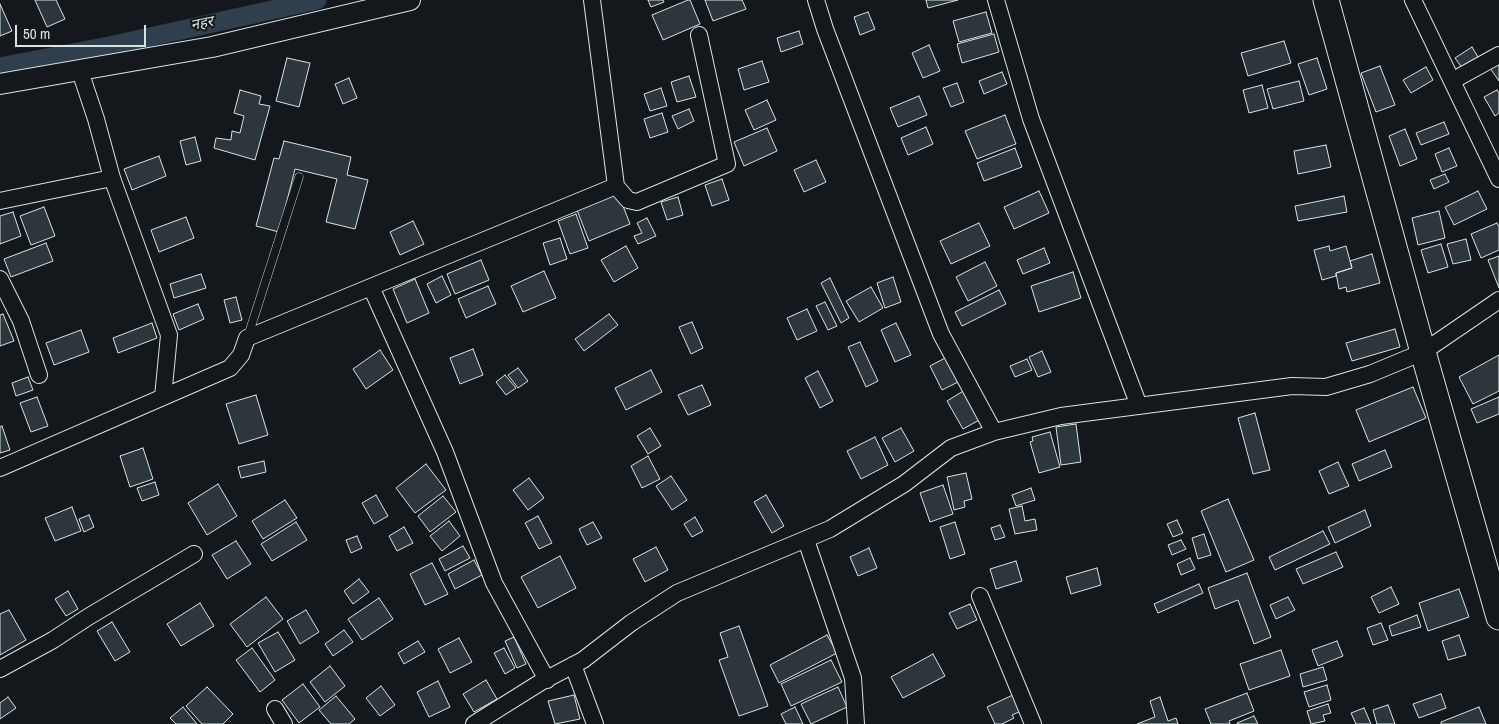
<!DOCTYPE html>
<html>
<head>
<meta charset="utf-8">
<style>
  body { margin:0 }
  #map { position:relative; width:1499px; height:724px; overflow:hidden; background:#14181c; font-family:"Archivo Narrow",sans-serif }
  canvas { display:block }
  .scale { position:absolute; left:15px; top:25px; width:131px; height:22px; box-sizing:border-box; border:2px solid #d8e6dc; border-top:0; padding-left:6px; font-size:15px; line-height:18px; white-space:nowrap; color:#d8e6dc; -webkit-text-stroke:4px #14181c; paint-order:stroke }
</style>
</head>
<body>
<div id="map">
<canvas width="1499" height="724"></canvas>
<div class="scale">50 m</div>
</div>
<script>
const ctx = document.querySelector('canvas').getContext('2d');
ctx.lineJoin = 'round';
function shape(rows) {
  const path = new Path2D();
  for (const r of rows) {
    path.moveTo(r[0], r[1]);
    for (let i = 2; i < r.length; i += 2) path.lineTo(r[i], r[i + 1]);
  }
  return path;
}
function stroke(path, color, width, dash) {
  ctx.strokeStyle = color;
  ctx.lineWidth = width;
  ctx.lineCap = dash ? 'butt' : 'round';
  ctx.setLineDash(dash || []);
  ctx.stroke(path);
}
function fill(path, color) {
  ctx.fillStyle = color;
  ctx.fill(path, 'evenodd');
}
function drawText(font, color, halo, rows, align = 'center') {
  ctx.font = font + ' "Archivo Narrow","Noto Sans Devanagari",sans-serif';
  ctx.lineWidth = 4;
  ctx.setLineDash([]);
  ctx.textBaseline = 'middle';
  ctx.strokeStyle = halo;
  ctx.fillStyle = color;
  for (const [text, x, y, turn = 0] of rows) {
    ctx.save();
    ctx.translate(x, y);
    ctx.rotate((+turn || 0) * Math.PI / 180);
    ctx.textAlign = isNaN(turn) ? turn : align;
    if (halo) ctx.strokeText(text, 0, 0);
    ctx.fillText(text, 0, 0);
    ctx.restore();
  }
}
stroke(shape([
  [0,67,109,46,317,0]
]), '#2f3f4d', 19);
const building = shape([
  [35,0,56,0,65,19,47,27,35,0],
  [648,0,663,0,664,2,651,7,648,0],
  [688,0,690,0,700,24,663,40,652,15,688,0],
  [705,0,742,0,746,9,713,21,705,0],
  [926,0,958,0,928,8,926,0],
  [0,4,12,31,0,36,0,4],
  [868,12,875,29,860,35,854,17,868,12],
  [986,12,992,33,959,42,953,21,986,12],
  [799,31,803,44,781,52,777,38,799,31],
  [994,34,999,52,962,63,957,44,994,34],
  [1284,41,1291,63,1248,76,1241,53,1284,41],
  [929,45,940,71,923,78,912,53,929,45],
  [1472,47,1481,62,1465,72,1455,58,1472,47],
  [287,58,310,63,299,107,276,101,287,58],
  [1317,58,1327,89,1309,95,1298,64,1317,58],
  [762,61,769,82,744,90,738,69,762,61],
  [1499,62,1499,81,1490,68,1499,62],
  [1380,66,1395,105,1376,112,1361,73,1380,66],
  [1426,67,1433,80,1411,93,1403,80,1426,67],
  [1002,72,1007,84,984,94,979,81,1002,72],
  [689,76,696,97,677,102,671,82,689,76],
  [349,78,357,98,343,104,335,84,349,78],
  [1299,81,1304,101,1273,109,1267,89,1299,81],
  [957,83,964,102,951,107,943,88,957,83],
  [1262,85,1268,108,1249,113,1243,90,1262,85],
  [661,88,667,106,650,111,644,94,661,88],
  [240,90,261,96,259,104,270,106,255,160,214,148,216,138,231,140,232,131,240,133,244,116,234,113,240,90],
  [1497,90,1499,93,1499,113,1495,116,1484,97,1497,90],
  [919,96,927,115,898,127,890,108,919,96],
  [767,100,776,120,754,130,745,110,767,100],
  [689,109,694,121,678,129,672,116,689,109],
  [662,113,668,132,650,138,644,119,662,113],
  [1005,115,1016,144,977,159,965,131,1005,115],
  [1444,122,1449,134,1421,145,1416,133,1444,122],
  [926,127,933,144,908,155,901,138,926,127],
  [767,128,777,151,744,166,734,142,767,128],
  [1405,129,1417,159,1400,166,1389,136,1405,129],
  [195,137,201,161,186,165,180,141,195,137],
  [284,141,351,157,347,175,368,180,355,229,326,222,337,179,295,169,279,232,256,226,274,158,279,159,284,141],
  [1326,145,1331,167,1298,174,1294,151,1326,145],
  [1015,148,1022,167,984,181,977,163,1015,148],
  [1449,148,1457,166,1442,172,1435,154,1449,148],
  [159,156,166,176,132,190,124,169,159,156],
  [816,160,826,182,804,192,794,170,816,160],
  [1445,174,1449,182,1434,189,1430,180,1445,174],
  [722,179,729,200,712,206,705,185,722,179],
  [1039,191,1049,213,1014,229,1004,207,1039,191],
  [1478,191,1487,209,1454,225,1445,207,1478,191],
  [618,193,630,224,589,241,577,210,618,193],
  [1344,196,1347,212,1298,221,1295,206,1344,196],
  [678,197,683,215,667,220,661,202,678,197],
  [44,207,55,236,31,245,20,216,44,207],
  [1439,211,1445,238,1418,245,1412,218,1439,211],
  [13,212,21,236,0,244,0,216,13,212],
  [576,214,588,248,570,254,558,221,576,214],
  [186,217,194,238,159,252,151,230,186,217],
  [647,218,656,236,638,244,634,236,642,233,637,223,647,218],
  [413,221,424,244,400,255,390,232,413,221],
  [979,223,990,246,951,264,940,241,979,223],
  [1497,223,1499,227,1499,250,1481,258,1471,234,1497,223],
  [560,238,567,259,550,265,543,243,560,238],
  [1466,239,1471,260,1453,264,1447,244,1466,239],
  [46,243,53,261,11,277,4,259,46,243],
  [1441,244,1448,267,1428,273,1421,250,1441,244],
  [626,246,638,268,614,282,601,260,626,246],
  [1329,246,1330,251,1346,246,1352,268,1336,273,1336,276,1322,280,1314,250,1329,246],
  [1044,248,1050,263,1023,274,1017,260,1044,248],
  [1372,254,1380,283,1347,292,1346,287,1339,289,1336,273,1352,268,1350,261,1372,254],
  [1499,256,1499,288,1488,260,1499,256],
  [481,260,489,280,455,294,447,274,481,260],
  [985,262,997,286,968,301,956,277,985,262],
  [544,271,556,298,523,312,511,286,544,271],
  [1073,272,1081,298,1039,312,1031,286,1073,272],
  [201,274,206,288,174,298,170,284,201,274],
  [442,276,451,295,436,303,427,284,442,276],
  [893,277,901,302,885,308,877,283,893,277],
  [830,278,849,318,841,323,821,283,830,278],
  [415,279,429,313,407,323,393,289,415,279],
  [488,286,496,304,466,318,458,299,488,286],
  [871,287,883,308,859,322,846,301,871,287],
  [999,290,1006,304,962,326,955,312,999,290],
  [236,297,242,320,230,323,224,300,236,297],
  [825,302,837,326,828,330,816,306,825,302],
  [198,304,204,319,179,330,173,314,198,304],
  [807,309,817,331,797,340,787,318,807,309],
  [3,314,14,341,0,346,0,315,3,314],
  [609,314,618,325,584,351,575,339,609,314],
  [692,322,703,348,691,354,679,327,692,322],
  [152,323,157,338,118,353,113,338,152,323],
  [896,323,911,355,895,362,881,330,896,323],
  [1395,329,1400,347,1352,361,1346,343,1395,329],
  [81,330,89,352,54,365,46,343,81,330],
  [860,342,878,381,866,387,848,347,860,342],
  [473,349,483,375,460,384,450,358,473,349],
  [380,350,393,370,366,389,353,369,380,350],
  [1042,351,1051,372,1038,377,1029,357,1042,351],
  [1499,355,1499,391,1473,404,1459,377,1499,355],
  [947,357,960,381,942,390,930,366,947,357],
  [1027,359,1032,370,1015,377,1010,366,1027,359],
  [518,368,528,381,518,388,508,375,518,368],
  [651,370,662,392,626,410,615,388,651,370],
  [818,371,833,401,820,408,805,378,818,371],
  [505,375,516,388,506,395,496,382,505,375],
  [28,377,33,390,16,396,12,383,28,377],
  [702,385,711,405,688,415,678,395,702,385],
  [1413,387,1426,418,1369,442,1356,410,1413,387],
  [965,390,981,419,963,429,947,401,965,390],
  [256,395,268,435,239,444,226,404,256,395],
  [37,397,48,426,31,432,20,403,37,397],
  [1499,397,1499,414,1477,423,1471,409,1499,397],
  [1255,413,1270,470,1253,474,1238,418,1255,413],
  [1076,424,1081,462,1061,465,1056,427,1076,424],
  [2,426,10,450,0,453,0,427,2,426],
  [650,428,661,446,648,454,637,436,650,428],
  [901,428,914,451,895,462,882,438,901,428],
  [1050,432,1060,467,1039,473,1030,442,1033,441,1032,437,1050,432],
  [875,437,888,465,861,479,847,451,875,437],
  [143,448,153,479,130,487,120,456,143,448],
  [1385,450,1392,467,1359,481,1352,464,1385,450],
  [648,456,660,479,642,488,631,466,648,456],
  [264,461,266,472,241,478,238,467,264,461],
  [1338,462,1349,486,1329,494,1319,471,1338,462],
  [426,464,446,490,415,513,396,488,426,464],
  [966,473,972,499,964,501,965,507,954,510,947,477,966,473],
  [671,476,687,500,672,510,656,486,671,476],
  [529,478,544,498,528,510,513,490,529,478],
  [155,482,159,495,142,501,137,488,155,482],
  [218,484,237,516,207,535,188,503,218,484],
  [943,485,953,514,930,522,920,493,943,485],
  [1031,488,1035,500,1016,506,1012,495,1031,488],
  [376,495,388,516,374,524,362,503,376,495],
  [766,495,784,526,772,533,754,502,766,495],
  [443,496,456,512,430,532,418,516,443,496],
  [1228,499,1254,560,1226,572,1201,511,1228,499],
  [285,500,297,518,263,539,252,521,285,500],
  [1022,506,1025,521,1035,519,1037,530,1015,534,1009,509,1022,506],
  [72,507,81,531,55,541,45,518,72,507],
  [1365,510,1371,526,1335,543,1328,527,1365,510],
  [89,515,94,527,84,532,79,519,89,515],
  [538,516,552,543,539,549,525,523,538,516],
  [695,517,703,531,692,537,684,524,695,517],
  [1177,520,1183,533,1173,537,1167,524,1177,520],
  [449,521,460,536,442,551,430,536,449,521],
  [296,522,307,540,272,561,261,544,296,522],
  [593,522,602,538,587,545,579,529,593,522],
  [955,522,965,554,950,559,940,527,955,522],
  [1000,525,1005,537,995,540,991,528,1000,525],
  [404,527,413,543,397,551,389,536,404,527],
  [1323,531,1330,544,1275,570,1269,557,1323,531],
  [1204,534,1211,555,1198,559,1192,538,1204,534],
  [357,536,362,548,351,553,346,540,357,536],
  [1181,540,1186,549,1172,555,1168,545,1181,540],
  [236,541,251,564,227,579,212,555,236,541],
  [463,546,470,558,445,571,439,559,463,546],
  [656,547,668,570,645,582,633,559,656,547],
  [869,548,877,568,858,576,850,557,869,548],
  [1336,552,1343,567,1303,584,1296,569,1336,552],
  [560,556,576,588,538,608,521,577,560,556],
  [1190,558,1195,569,1181,575,1177,564,1190,558],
  [474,560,482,575,455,589,448,574,474,560],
  [1016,561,1022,581,996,589,990,569,1016,561],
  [432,563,448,594,425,605,410,574,432,563],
  [1097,568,1101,585,1071,594,1066,577,1097,568],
  [1247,573,1271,637,1254,644,1238,600,1215,609,1208,588,1247,573],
  [359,579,369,592,353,604,344,591,359,579],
  [1199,584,1203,593,1158,613,1154,604,1199,584],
  [1391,587,1399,604,1379,613,1371,597,1391,587],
  [1459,589,1469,617,1428,631,1419,603,1459,589],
  [68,591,78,609,66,616,55,599,68,591],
  [266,597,283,619,247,647,230,624,266,597],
  [1288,597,1295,610,1276,619,1270,605,1288,597],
  [379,598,393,619,362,640,348,619,379,598],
  [200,603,214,626,181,646,167,624,200,603],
  [970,604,977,620,957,629,949,613,970,604],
  [9,610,26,640,0,655,0,614,9,610],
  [306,610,319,632,300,644,287,621,306,610],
  [1417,615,1421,627,1392,636,1389,626,1417,615],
  [112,622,130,652,115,661,97,631,112,622],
  [1381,623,1388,640,1373,645,1367,628,1381,623],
  [739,626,768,706,739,716,719,660,728,657,720,633,739,626],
  [344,630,353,642,333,656,325,644,344,630],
  [278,632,295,660,275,672,258,643,278,632],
  [827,635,837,653,779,683,770,665,827,635],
  [1459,635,1466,655,1448,660,1442,641,1459,635],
  [514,637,526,664,517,668,505,641,514,637],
  [459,638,472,662,450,673,438,649,459,638],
  [418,641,425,652,404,664,398,653,418,641],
  [1337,641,1343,656,1318,666,1312,650,1337,641],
  [252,648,275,680,260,692,236,660,252,648],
  [504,648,515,668,505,674,494,653,504,648],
  [1281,650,1290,676,1249,690,1240,664,1281,650],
  [933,654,945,676,903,698,891,677,933,654],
  [831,660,842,682,791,706,781,684,831,660],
  [330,666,345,686,325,702,310,682,330,666],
  [1323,667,1327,680,1303,687,1300,674,1323,667],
  [486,680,497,699,474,712,463,694,486,680],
  [438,681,450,707,429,717,417,692,438,681],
  [303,684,320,707,299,723,282,700,303,684],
  [1327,685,1331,700,1309,707,1304,692,1327,685],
  [381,686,395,705,380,716,366,698,381,686],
  [207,687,233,714,223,724,202,724,186,706,207,687],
  [838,687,847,707,811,724,801,704,838,687],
  [1247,693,1254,711,1229,721,1230,724,1211,724,1205,709,1247,693],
  [1441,694,1446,708,1419,718,1413,704,1441,694],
  [574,695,580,719,555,724,548,701,574,695],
  [1013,695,1021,711,1012,715,1014,718,1002,724,995,724,987,707,1013,695],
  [336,696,355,719,349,724,331,724,319,710,336,696],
  [8,697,16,708,0,719,0,703,8,697],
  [1160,697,1168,721,1176,718,1178,724,1137,724,1155,717,1150,701,1160,697],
  [1328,704,1331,713,1323,715,1325,721,1311,724,1307,711,1328,704],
  [1388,705,1395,724,1377,724,1373,710,1388,705],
  [183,707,197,724,176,724,170,718,183,707],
  [795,707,803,724,786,724,781,714,795,707],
  [1479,707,1486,724,1441,724,1441,722,1479,707],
  [1364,708,1371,724,1356,724,1351,713,1364,708],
  [1254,716,1258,724,1237,724,1237,723,1254,716]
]);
fill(building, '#2c363c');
stroke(building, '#d8e6dc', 1);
const service = shape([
  [248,336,299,177]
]);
const minor = shape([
  [816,0,825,29,941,334,994,432],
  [996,0,1031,119,1139,406],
  [1413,0,1499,179],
  [80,71,96,119,112,178,169,335,163,397],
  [1452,81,1499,55],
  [616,186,628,200,637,202,727,164,699,35],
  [0,201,112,178],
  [0,279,21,321,39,375],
  [371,287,445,452,494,583,547,680],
  [0,468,230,368,241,355,247,338,616,186,592,0],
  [806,540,853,678,856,724],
  [980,596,1033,724],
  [573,665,595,724],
  [0,669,53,640,88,617,194,554],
  [275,709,284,724],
  [474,724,541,682,583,660,631,623,677,593,830,529,904,484,951,448,994,432,1061,416,1292,386,1326,387,1370,374,1423,352,1499,300]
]);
const tertiary = shape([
  [0,84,212,47,410,0]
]);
const primary = shape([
  [1326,0,1423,352,1499,617]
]);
stroke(service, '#d8e6dc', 9);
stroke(minor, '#d8e6dc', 18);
stroke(tertiary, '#d8e6dc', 22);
stroke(primary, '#d8e6dc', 27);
stroke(service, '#14181c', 8);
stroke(minor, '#14181c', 16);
stroke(tertiary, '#14181c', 20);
stroke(primary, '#14181c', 25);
drawText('italic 15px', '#d8e6dc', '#14181c', [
  ["नहर",202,24,-12]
]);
</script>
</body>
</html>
